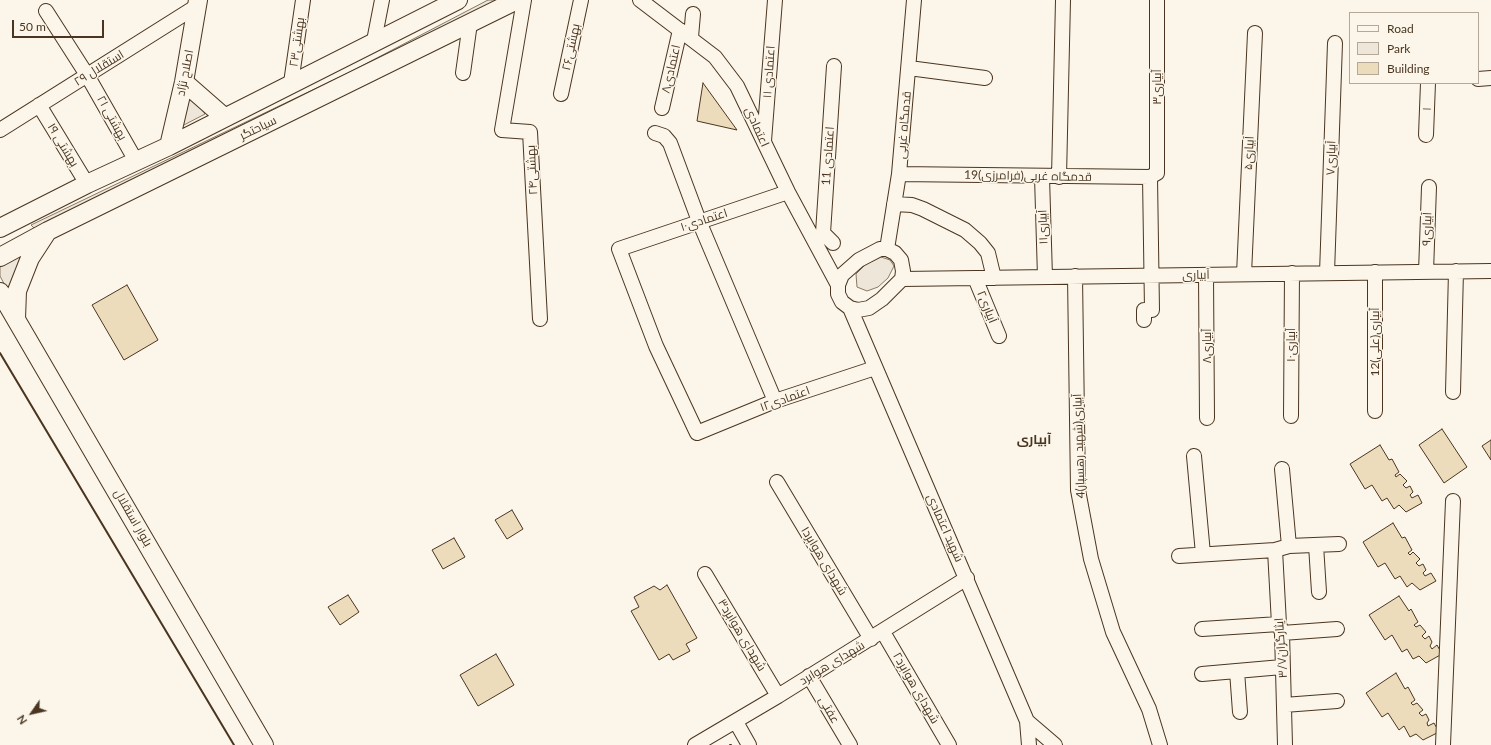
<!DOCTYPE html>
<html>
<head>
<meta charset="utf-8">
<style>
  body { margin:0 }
  #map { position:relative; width:1491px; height:745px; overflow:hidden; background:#fbf6e9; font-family:Lato,sans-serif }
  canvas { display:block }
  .legend { position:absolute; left:1349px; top:12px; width:130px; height:72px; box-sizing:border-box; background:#fbf6e9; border:1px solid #b4a999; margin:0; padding:5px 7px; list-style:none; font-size:12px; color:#4a3520 }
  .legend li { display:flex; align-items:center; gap:8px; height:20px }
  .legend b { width:20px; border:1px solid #b4a999 }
  .north { position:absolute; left:12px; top:693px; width:40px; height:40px; -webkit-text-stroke:3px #fbf6e9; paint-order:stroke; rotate:236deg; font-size:11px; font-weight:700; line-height:16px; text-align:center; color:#4a3520 }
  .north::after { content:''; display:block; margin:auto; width:14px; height:18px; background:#4a3520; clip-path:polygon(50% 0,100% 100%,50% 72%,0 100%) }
  .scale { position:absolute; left:12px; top:20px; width:92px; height:18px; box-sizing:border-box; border:2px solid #4a3520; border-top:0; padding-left:5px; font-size:12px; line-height:14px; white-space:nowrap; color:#4a3520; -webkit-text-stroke:3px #fbf6e9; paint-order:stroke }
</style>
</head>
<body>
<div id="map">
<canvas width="1491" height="745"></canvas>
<ul class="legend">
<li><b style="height:5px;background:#fbf6e9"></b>Road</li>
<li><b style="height:11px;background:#ede6d9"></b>Park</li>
<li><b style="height:11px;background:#ecdcbc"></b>Building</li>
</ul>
<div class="north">N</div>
<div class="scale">50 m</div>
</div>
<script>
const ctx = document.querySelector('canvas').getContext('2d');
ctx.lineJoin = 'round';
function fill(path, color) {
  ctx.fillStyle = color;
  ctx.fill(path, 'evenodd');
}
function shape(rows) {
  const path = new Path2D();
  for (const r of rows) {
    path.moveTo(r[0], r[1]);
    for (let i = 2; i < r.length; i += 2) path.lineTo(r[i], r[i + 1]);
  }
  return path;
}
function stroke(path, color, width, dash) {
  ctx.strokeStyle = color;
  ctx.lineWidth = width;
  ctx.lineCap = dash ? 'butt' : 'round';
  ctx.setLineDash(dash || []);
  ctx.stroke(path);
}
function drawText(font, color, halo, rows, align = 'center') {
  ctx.font = font + ' Lato,Cairo,sans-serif';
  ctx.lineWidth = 3;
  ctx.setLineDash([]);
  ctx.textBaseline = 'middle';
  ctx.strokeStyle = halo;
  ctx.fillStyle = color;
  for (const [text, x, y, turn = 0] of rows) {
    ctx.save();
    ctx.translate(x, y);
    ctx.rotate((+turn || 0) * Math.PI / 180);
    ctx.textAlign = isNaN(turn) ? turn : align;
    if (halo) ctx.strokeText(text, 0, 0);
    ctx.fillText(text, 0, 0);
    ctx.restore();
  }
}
const green = shape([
  [488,0,502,0,35,229,31,225,350,72,488,0],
  [189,92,205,114,182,126,189,92],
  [29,251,10,295,0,276,0,267,29,251],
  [881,257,890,260,894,266,888,278,878,287,867,291,857,287,856,274,866,264,881,257]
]);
fill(green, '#ede6d9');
stroke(green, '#887966', 1);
const building = shape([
  [703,83,737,130,697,121,703,83],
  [127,285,158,340,124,360,92,305,127,285],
  [1442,429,1467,467,1444,483,1419,445,1442,429],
  [1491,440,1491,460,1482,446,1491,440],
  [1380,445,1389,460,1392,459,1399,472,1395,475,1396,477,1400,474,1407,481,1403,485,1406,488,1410,486,1413,492,1410,495,1412,498,1418,495,1422,503,1406,512,1399,505,1394,509,1387,498,1382,501,1372,485,1365,489,1350,464,1380,445],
  [512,510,523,529,507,539,495,520,512,510],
  [1393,523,1402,538,1405,537,1412,550,1408,553,1410,555,1413,552,1420,559,1416,563,1419,566,1423,564,1426,570,1423,573,1425,576,1431,573,1436,581,1420,590,1412,583,1407,587,1400,576,1395,579,1385,563,1378,567,1363,542,1393,523],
  [454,538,465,557,443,569,432,550,454,538],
  [667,585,697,638,686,644,690,651,673,660,669,654,659,660,631,611,639,607,634,597,654,586,660,590,667,585],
  [348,595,359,612,340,625,328,607,348,595],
  [1399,596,1409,611,1411,609,1418,622,1414,625,1416,627,1420,625,1426,632,1422,636,1425,639,1429,636,1432,642,1430,646,1432,649,1437,645,1442,654,1426,663,1419,656,1413,659,1407,649,1402,652,1392,635,1385,640,1369,615,1399,596],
  [496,654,514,685,478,706,460,675,496,654],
  [1396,673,1405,689,1408,687,1415,700,1411,703,1413,705,1417,703,1423,710,1419,713,1422,716,1426,714,1429,720,1427,723,1428,726,1434,723,1439,732,1423,740,1416,734,1410,737,1404,726,1399,730,1388,713,1382,717,1366,693,1396,673]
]);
fill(building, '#ecdcbc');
stroke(building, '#4a3520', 1);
const minor = shape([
  [524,0,502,130,530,132,540,319],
  [640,0,715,57,737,86,788,192,838,285],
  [46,11,87,75,136,161],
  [691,37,693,14],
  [374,41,382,0],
  [909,68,985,78],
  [463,73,470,23],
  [1478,79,1491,78],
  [291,83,303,0],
  [561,94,581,0],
  [39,105,87,184],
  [662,108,680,30],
  [0,130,197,6],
  [655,133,664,136,670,143,699,221,775,401],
  [1426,135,1428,83],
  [764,141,775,0],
  [899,174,1150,177,1157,173,1157,0],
  [1042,177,1045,277],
  [1059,177,1063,0],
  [788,192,619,249,656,346,697,433,775,401,875,368],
  [894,204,912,205,923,209,965,230,980,243,988,253,994,278],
  [823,233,833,243],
  [816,244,823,233,834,66],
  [880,249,887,249,895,253,901,260,903,271,902,279,882,299,869,308,858,310,850,308,842,302,838,294,838,285,842,275,859,260,880,249],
  [887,249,899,174,914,0],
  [1426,272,1429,187],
  [1327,273,1335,43],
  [1244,274,1255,33],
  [1206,275,1207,418],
  [1075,276,1078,490,1091,559,1113,632,1149,709,1160,745],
  [975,278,999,336],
  [902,279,1491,271],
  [850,308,1027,721,1029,745],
  [1144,320,1144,310,1152,310,1150,177],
  [1453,392,1456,271],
  [1375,411,1375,272],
  [1291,416,1292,273],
  [1194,456,1203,554],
  [1282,469,1289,546],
  [777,482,871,639],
  [1316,545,1319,592],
  [1275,550,1279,624,1282,633,1285,745],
  [1179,556,1275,550,1289,546,1339,544],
  [705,574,778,696],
  [1202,629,1279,624],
  [883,632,949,745],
  [1282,633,1337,629],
  [1237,671,1240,712],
  [1202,674,1282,667],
  [809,676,850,745],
  [1284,705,1337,701],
  [1027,721,1055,745],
  [736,722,749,745],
  [695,745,778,696,967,578],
  [1443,745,1453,501]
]);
const major = shape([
  [184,82,224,117],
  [169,146,184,82,198,0],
  [0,228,87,184,169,146,458,0],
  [0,257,48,231,517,0],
  [0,292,264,745],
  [16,319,17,291,30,258,47,232]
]);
stroke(minor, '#4a3520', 16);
stroke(major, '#4a3520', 20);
stroke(minor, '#fbf6e9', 14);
stroke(major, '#fbf6e9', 18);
stroke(shape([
  [0,353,234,745],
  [730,745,731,745]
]), '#4a3520', 2);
drawText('12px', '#4a3520', '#fbf6e9', [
  ["۲۳بهشتی",297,42,-82],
  ["۲۶بهشتی",571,47,-78],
  ["۲۹ استقلال",99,68,-32],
  ["اعتمادی۸",671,69,-77],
  ["۱۱ اعتمادی",769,72,-86],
  ["اصلاح نژاد",185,73,-79],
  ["آبیاری۳",1157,87,-90],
  ["۱",1427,109,-88],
  ["۲۱ بهشتی",112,118,61],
  ["قدمگاه غربی",904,125,-85],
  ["اعتمادی",757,127,66],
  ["سیاحتگر",258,128,-26],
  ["۱۹ بهشتی",63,145,59],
  ["آبیاری۵",1249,153,-87],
  ["11 اعتمادی",828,156,-86],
  ["آبیاری۷",1331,158,-88],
  ["۲۴بهشتی",532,170,-93],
  ["19قدمگاه غربی(فرامرزی)",1028,176,1],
  ["اعتمادی۱۰",704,220,-18],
  ["آبیاری۱۱",1043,227,-92],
  ["آبیاری۹",1427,229,-88],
  ["آبیاری",1196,275,-1],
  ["آبیاری۲",987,307,68],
  ["12آبیاری(علی)",1375,342,-90],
  ["آبیاری۱۰",1291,345,-90],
  ["آبیاری۸",1207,346,-90],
  ["اعتمادی۱۲",785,399,-20],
  ["4آبیاری(شهید رهسپار)",1079,446,-92],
  ["بلوار استقلال",133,518,60],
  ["شهید اعتمادی",945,528,66],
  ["شهدای هوابرد۱",824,561,59],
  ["۳شهدای هوابرد",742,635,59],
  ["ایثارگران۳/۷",1281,648,-94],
  ["شهدای هوابرد",832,663,-31],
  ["شهدای هوابرد۲",916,688,60],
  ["عفتی",829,710,60]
]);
drawText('bold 13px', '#4a3520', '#fbf6e9', [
  ["آبیاری",1034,440]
]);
</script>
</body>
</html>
